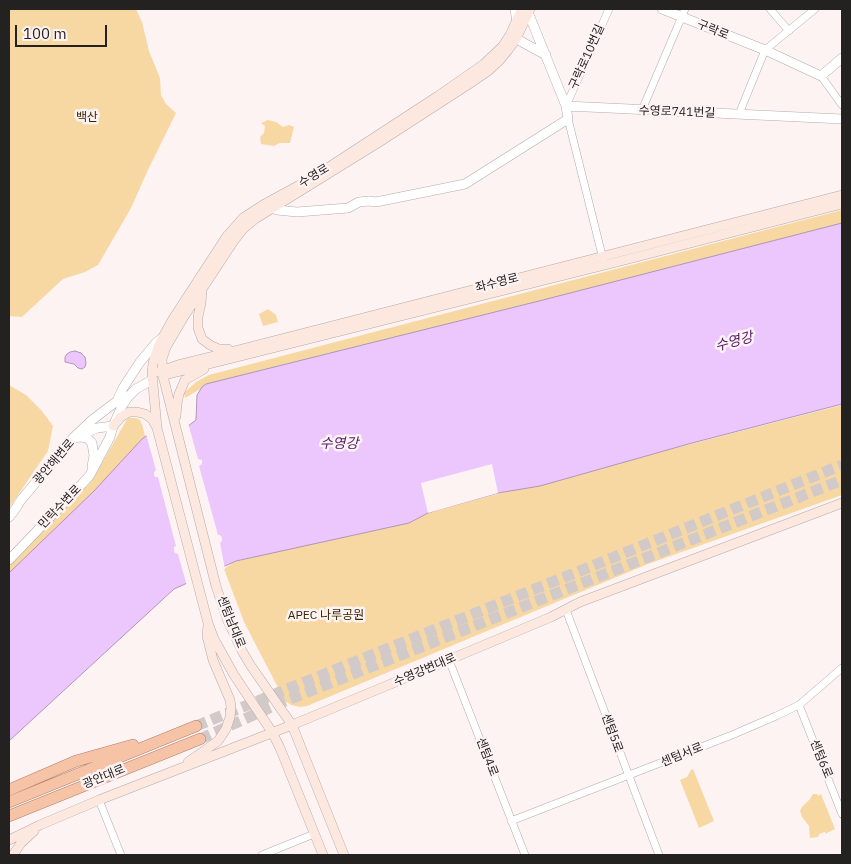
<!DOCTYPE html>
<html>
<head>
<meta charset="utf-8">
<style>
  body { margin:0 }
  #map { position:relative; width:851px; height:864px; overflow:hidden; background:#fef3f3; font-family:"IBM Plex Sans",sans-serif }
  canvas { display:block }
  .frame { position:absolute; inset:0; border:10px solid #242121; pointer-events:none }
  .scale { position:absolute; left:15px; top:25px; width:92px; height:22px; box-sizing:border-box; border:2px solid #242121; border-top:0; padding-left:6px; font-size:15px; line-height:18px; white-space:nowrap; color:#242121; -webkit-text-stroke:4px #fef3f3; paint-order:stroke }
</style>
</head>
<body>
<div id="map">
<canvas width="851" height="864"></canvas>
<div class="frame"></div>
<div class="scale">100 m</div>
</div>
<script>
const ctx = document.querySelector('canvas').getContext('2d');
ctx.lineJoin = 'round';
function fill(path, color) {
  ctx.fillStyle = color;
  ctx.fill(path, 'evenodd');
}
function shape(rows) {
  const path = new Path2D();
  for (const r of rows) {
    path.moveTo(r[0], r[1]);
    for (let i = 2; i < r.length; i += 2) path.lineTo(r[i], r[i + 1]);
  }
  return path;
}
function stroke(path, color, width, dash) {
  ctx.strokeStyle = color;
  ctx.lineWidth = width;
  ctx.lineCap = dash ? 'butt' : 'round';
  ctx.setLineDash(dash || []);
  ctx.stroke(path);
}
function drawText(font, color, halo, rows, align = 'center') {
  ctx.font = font + ' "IBM Plex Sans","Noto Sans KR",sans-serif';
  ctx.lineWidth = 5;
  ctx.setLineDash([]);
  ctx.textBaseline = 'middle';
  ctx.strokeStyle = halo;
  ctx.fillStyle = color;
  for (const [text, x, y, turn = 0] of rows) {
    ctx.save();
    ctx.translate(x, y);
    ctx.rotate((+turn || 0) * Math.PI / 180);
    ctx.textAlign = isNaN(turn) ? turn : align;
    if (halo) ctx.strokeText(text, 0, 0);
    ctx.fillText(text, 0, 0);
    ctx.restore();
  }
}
fill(shape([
  [9,9,136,9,142,22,149,51,160,78,161,95,166,104,176,113,147,172,131,208,98,265,85,272,63,279,22,317,9,316],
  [268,120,276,122,283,127,289,125,294,127,290,143,280,143,274,146,261,144,260,137,264,133,265,126,261,123],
  [842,210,842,229,207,385,185,398,184,393,196,382,209,375],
  [268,309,276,315,278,322,263,326,259,314],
  [9,385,26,395,42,411,53,426,48,451,9,508],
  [842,405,842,495,648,564,307,706,300,707,291,705,285,701,244,622,224,569,234,562],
  [129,418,136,418,140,420,142,424,147,444,9,584,9,565,91,482,126,421],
  [693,769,714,821,699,828,680,780,687,777,691,770],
  [813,794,817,794,818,796,821,794,835,829,827,833,826,834,825,832,819,834,818,837,810,838,809,826,802,817,800,811,802,807,810,799]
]), '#f7d8a3');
const water = shape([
  [842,223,842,404,692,443,540,486,498,493,437,510,428,513,409,523,236,561,174,589,9,741,9,573,94,491,142,439,146,436,188,426,196,420,197,395,202,387,206,384,539,301,842,223],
  [75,351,81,353,85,357,86,363,85,367,82,369,78,368,74,364,65,362,65,357,67,354,70,352,75,351]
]);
fill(water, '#ecc7fd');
stroke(water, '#b095bb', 1);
fill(shape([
  [188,423,198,459,202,460,202,464,199,466,218,535,220,535,222,538,222,541,220,543,225,569,187,586,178,554,175,553,174,551,174,547,176,546,158,477,155,477,154,475,154,472,156,470,146,434],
  [492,464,498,493,428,513,421,483]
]), '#fef3f3');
stroke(shape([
  [196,726,842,465],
  [200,739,285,701,842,480]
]), '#d2c9c9', 11, [11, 5.5]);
const minor = shape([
  [514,9,516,23],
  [770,9,789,31],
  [821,76,842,105],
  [566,106,609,9],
  [642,110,685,9],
  [739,114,765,50,815,9],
  [568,119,603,259],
  [566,610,659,855],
  [449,660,525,855],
  [799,705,842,814],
  [99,800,121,855],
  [511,821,732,735,776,716,799,705,842,668],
  [262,855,314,834]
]);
const tertiary = shape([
  [662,9,765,50,821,76,842,58],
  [511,36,546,55],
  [566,106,842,119],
  [268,207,277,210,297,212,348,208,359,202,369,201,376,202,465,184,568,119,566,106,528,12],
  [78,436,97,428,113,426],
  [73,438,81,437,87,438,92,443,94,456,92,466],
  [9,517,14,511,21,500,73,438,92,420,117,401,123,388,140,362,156,343,163,337],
  [9,560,82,484,90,475,110,437,113,426,122,406,128,397,136,389,152,380]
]);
const secondary = shape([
  [326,169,438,96,484,64,503,46,510,35,522,9],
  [307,181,263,205,243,218,227,236,173,319,163,337,158,347,153,363,152,374,157,428,208,623,214,639,234,675,272,732,280,748,323,855],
  [202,291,201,303,198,317,198,328,202,339,210,345,219,349,228,349],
  [158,372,181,364,238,350,842,195],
  [169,374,617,262,842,204],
  [176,416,177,404,179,394,185,380,204,369],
  [113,426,121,417,129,412,137,412,145,414,152,419,156,426],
  [188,762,218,741,226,729,230,717,231,707,230,700,213,660,207,636,208,625],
  [9,840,40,825,99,800,292,725,439,664,551,617,580,602,842,503],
  [13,855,21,843,34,831],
  [344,855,292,725,251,666,242,651,227,619,216,586,175,424,163,376,162,359,166,347,183,318,233,242,243,229,255,219,381,141,469,84,488,71,499,61,508,50,516,39,530,9]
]);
const trunk = shape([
  [9,790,76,761,133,745],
  [9,802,196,726],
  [9,816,200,739]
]);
stroke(minor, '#b4abab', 8);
stroke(tertiary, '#b4abab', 10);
stroke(secondary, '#b4abab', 10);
stroke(trunk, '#ac816a', 12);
stroke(minor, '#fff', 7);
stroke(tertiary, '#fff', 9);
stroke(secondary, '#fce8de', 9);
stroke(trunk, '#f7c3a7', 11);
drawText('12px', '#242121', '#fef3f3', [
  ["구락로",713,30,22],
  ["구락로10번길",587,57,-66],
  ["수영로741번길",677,112,2],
  ["수영로",314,176,-32],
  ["좌수영로",497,283,-14],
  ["광안해변로",54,462,-49],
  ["민락수변로",60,507,-46],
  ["센텀남대로",231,622,68],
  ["수영강변대로",425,670,-23],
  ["센텀5로",612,733,70],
  ["센텀서로",682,755,-22],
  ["센텀4로",487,757,69],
  ["센텀6로",821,759,68],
  ["광안대로",104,777,-22]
]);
drawText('12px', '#382705', '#fef3f3', [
  ["백산",87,118],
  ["APEC 나루공원",326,616]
]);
drawText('italic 14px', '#511866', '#fef3f3', [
  ["수영강",734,342,-15],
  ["수영강",339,444]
]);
</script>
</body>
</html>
